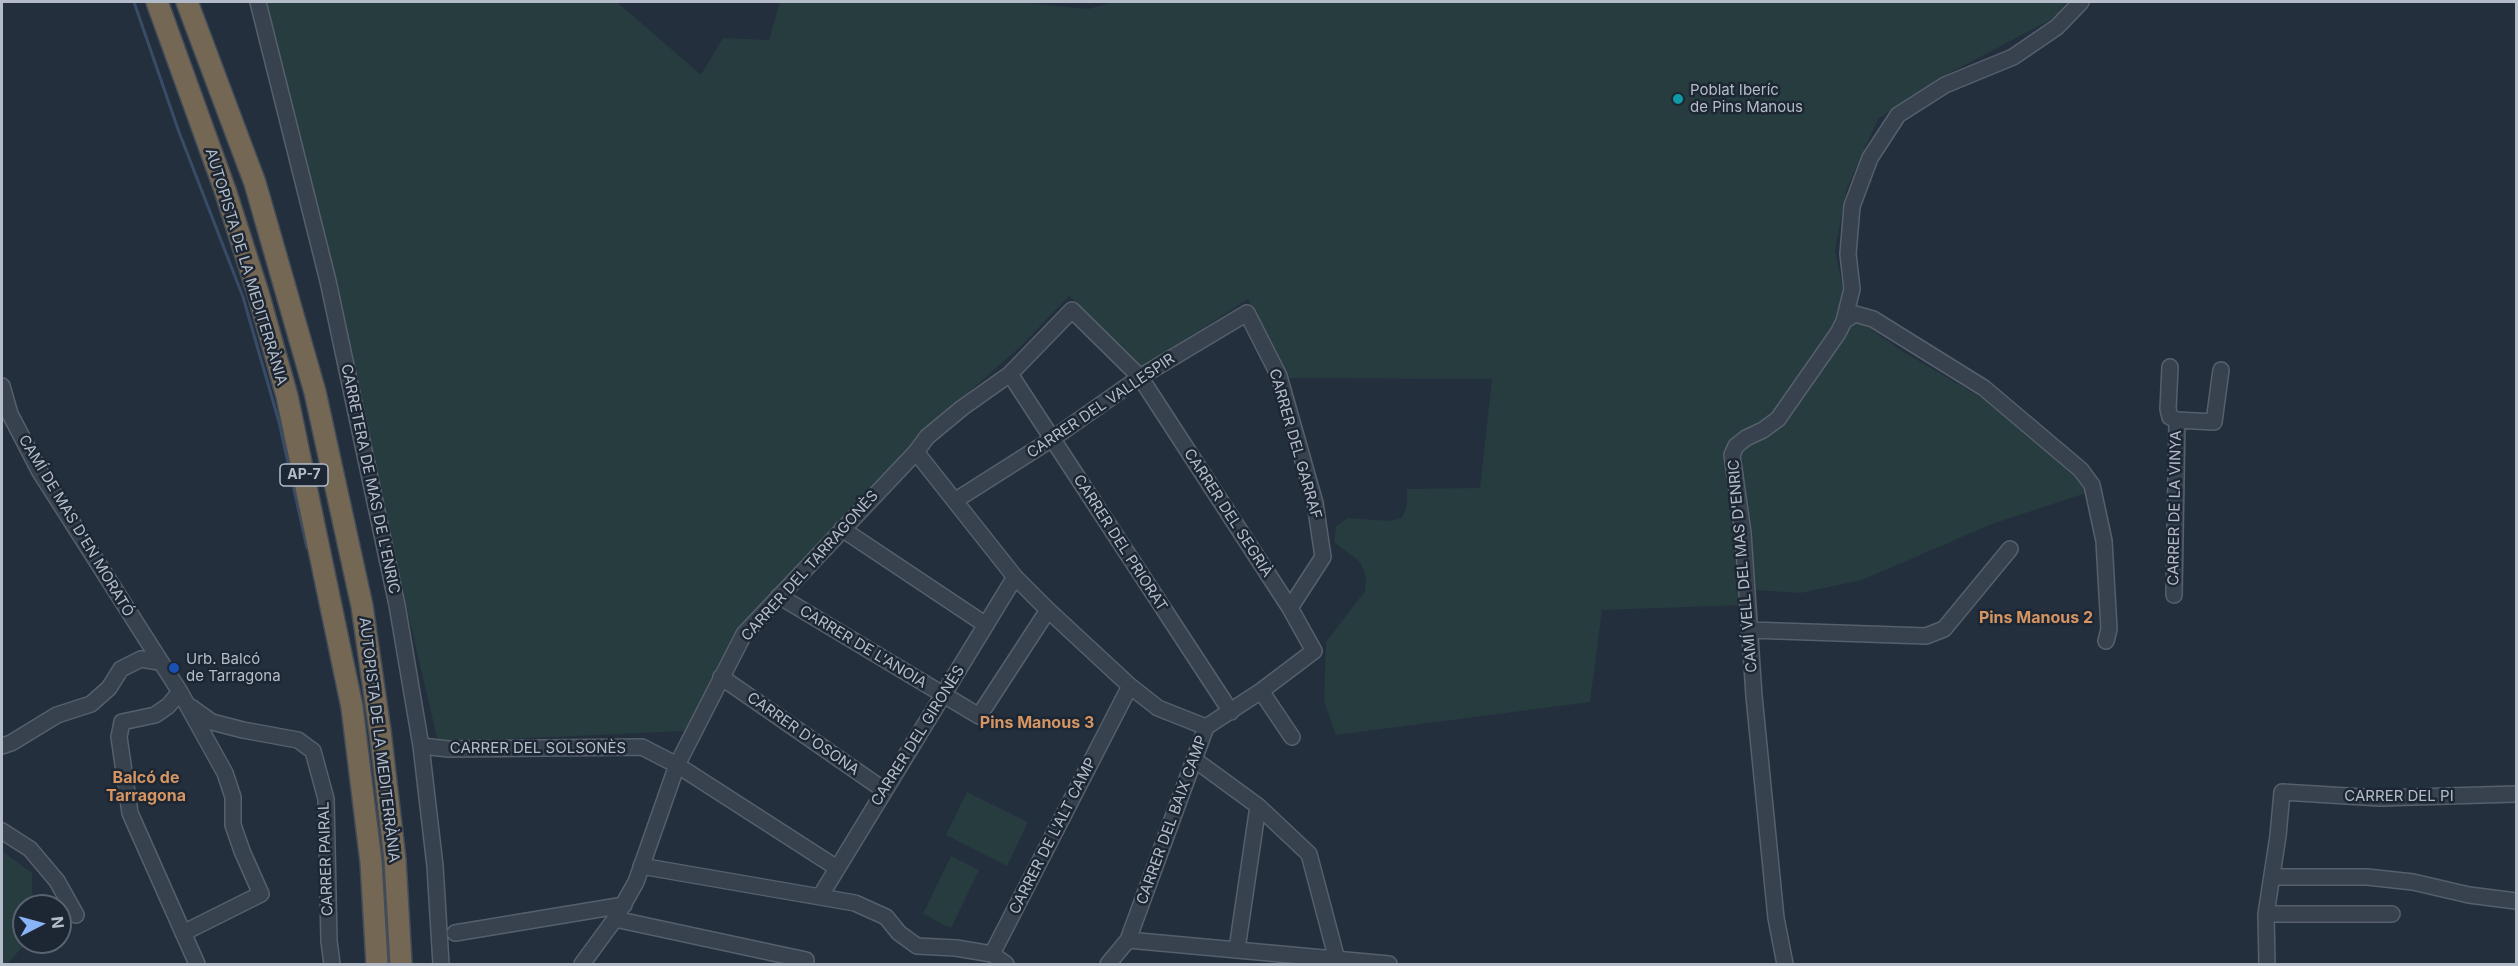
<!DOCTYPE html>
<html>
<head>
<meta charset="utf-8">
<style>
  body { margin:0 }
  #map { position:relative; width:2518px; height:966px; overflow:hidden; background:#242f3e; font-family:Inter,sans-serif }
  canvas { display:block }
  .frame { position:absolute; inset:0; border:3px solid #b4bcc9; pointer-events:none }
  .north { position:absolute; left:12px; top:894px; width:60px; height:60px; box-sizing:border-box; background:#1d2633; border:2px solid #59626f; border-radius:50%; rotate:84deg; font-size:16px; font-weight:700; line-height:24px; text-align:center; color:#b4bcc9 }
  .north::after { content:''; display:block; margin:auto; width:21px; height:27px; background:#8ab4f8; clip-path:polygon(50% 0,100% 100%,50% 72%,0 100%) }
</style>
</head>
<body>
<div id="map">
<canvas width="2518" height="966"></canvas>
<div class="frame"></div>
<div class="north">N</div>
</div>
<script>
const ctx = document.querySelector('canvas').getContext('2d');
ctx.lineJoin = 'round';
function fill(path, color) {
  ctx.fillStyle = color;
  ctx.fill(path, 'evenodd');
}
function shape(rows) {
  const path = new Path2D();
  for (const r of rows) {
    path.moveTo(r[0], r[1]);
    for (let i = 2; i < r.length; i += 2) path.lineTo(r[i], r[i + 1]);
  }
  return path;
}
function stroke(path, color, width, dash) {
  ctx.strokeStyle = color;
  ctx.lineWidth = width;
  ctx.lineCap = dash ? 'butt' : 'round';
  ctx.setLineDash(dash || []);
  ctx.stroke(path);
}
function drawText(font, color, halo, rows, align = 'center') {
  ctx.font = font + ' Inter,sans-serif';
  ctx.lineWidth = 5;
  ctx.setLineDash([]);
  ctx.textBaseline = 'middle';
  ctx.strokeStyle = halo;
  ctx.fillStyle = color;
  for (const [text, x, y, turn = 0] of rows) {
    ctx.save();
    ctx.translate(x, y);
    ctx.rotate((+turn || 0) * Math.PI / 180);
    ctx.textAlign = isNaN(turn) ? turn : align;
    if (halo) ctx.strokeText(text, 0, 0);
    ctx.fillText(text, 0, 0);
    ctx.restore();
  }
}
fill(shape([
  [266,2,617,2,701,75,723,38,769,40,780,2,1019,2,1088,9,1114,2,2067,2,2054,18,1940,78,1878,119,1847,188,1835,250,1848,313,1902,351,2004,411,2075,470,2089,492,1992,524,1862,580,1800,593,1754,590,1742,605,1602,610,1590,702,1336,735,1324,701,1326,642,1365,591,1366,576,1360,562,1334,542,1336,526,1348,518,1390,521,1402,518,1407,505,1407,489,1480,488,1492,379,1288,378,1248,299,1143,367,1069,296,1020,347,946,412,749,618,685,731,438,742],
  [967,792,1028,822,1007,866,946,835],
  [2,851,32,873,32,906,24,906,24,942,27,942,7,964,2,964],
  [951,856,979,870,951,928,923,914]
]), '#263c3f');
stroke(shape([
  [134,2,179,132,243,297,279,422,307,548]
]), '#394c67', 3);
const minor = shape([
  [258,2,328,281,397,605,421,746,435,866,441,964],
  [1844,321,1855,314,1873,319,1984,388,2081,470,2092,485,2104,541,2109,629,2106,641],
  [2170,367,2168,409,2170,417,2177,420,2174,595],
  [1010,374,1231,712],
  [2,386,10,414,40,472,180,692,225,773,233,797,233,825,242,851,261,894,183,933],
  [2177,420,2214,422,2221,370],
  [916,452,1015,577,1048,610,1130,686,1158,708,1206,727],
  [956,500,1052,439,1140,377,1247,313,1279,376,1315,503,1323,557,1290,608],
  [842,529,986,625],
  [779,596,979,716,1048,610],
  [1750,630,1926,636,1944,629,2010,549],
  [721,677,884,790],
  [1261,691,1292,737],
  [180,692,168,706,155,715,122,722,119,737,130,813,197,964],
  [191,707,212,722,243,730,298,740,313,751,326,799,329,941,332,964],
  [2,746,11,743,57,715,91,704,109,688,121,669,141,659,159,662],
  [421,746,449,749,642,747,677,765,837,868],
  [1195,760,1258,806,1309,854,1337,960],
  [2,831,30,849,57,881,76,915],
  [641,866,855,903,886,917,899,933,917,946,956,948,992,954,1006,964],
  [2273,877,2367,877,2413,882,2469,895,2516,901],
  [821,895,1015,577],
  [2266,914,2392,914],
  [615,919,806,960],
  [455,933,624,905],
  [1128,940,1389,964],
  [1237,949,1258,806],
  [992,954,1130,686],
  [582,964,615,919,636,882,677,765,744,634,916,452,927,437,962,408,1010,374,1072,310,1140,377,1290,608,1314,651,1261,691,1206,727,1128,940,1108,964],
  [1785,964,1776,918,1754,696,1743,533,1732,455,1736,446,1746,438,1763,430,1778,419,1838,333,1844,321,1852,289,1848,254,1852,206,1870,158,1898,115,1945,85,2013,57,2057,27,2081,2],
  [2267,964,2266,914,2278,836,2282,792,2380,798,2516,794]
]);
const highway = shape([
  [157,2,225,190,258,293,287,396,352,707,371,862,377,964],
  [187,2,255,183,315,392,362,606,380,731,395,860,401,964]
]);
stroke(minor, '#565f6c', 18);
stroke(highway, '#434c59', 24);
stroke(minor, '#38414e', 15);
stroke(highway, '#746855', 21);
for (const [x, y, r, color] of [
  [1678,99,6,"#0f9aa8"],
  [174,668,6,"#1a4fb4"]
]) {
  const dot = new Path2D();
  dot.arc(x, y, r, 0, 2 * Math.PI);
  ctx.fillStyle = color;
  ctx.fill(dot);
  stroke(dot, '#1d2633', 2);
}
for (const [x, y, w] of [
  [304,475,48]
]) {
  const box = new Path2D();
  box.roundRect(x - w / 2, y - 11, w, 22, 4.5);
  ctx.fillStyle = '#1d2633';
  ctx.fill(box);
  stroke(box, '#b4bcc9', 1.5);
}
drawText('bold 14px', '#b4bcc9', null, [
  ["AP-7",304,475]
]);
drawText('15px', '#b4bcc9', '#1d2633', [
  ["Poblat Iberíc",1690,90],
  ["de Pins Manous",1690,107],
  ["Urb. Balcó",186,659],
  ["de Tarragona",186,676]
], 'left');
drawText('15px', '#b4bcc9', '#1d2633', [
  ["AUTOPISTA DE LA MEDITERRÀNIA",246,267,73],
  ["CARRER DEL VALLESPIR",1101,406,-34],
  ["CARRER DEL GARRAF",1295,444,74],
  ["CARRETERA DE MAS DE L'ENRIC",370,479,78],
  ["CARRER DE LA VINYA",2175,508,-89],
  ["CARRER DEL SEGRIÀ",1228,513,57],
  ["CAMÍ DE MAS D'EN MORATÓ",76,526,59],
  ["CARRER DEL PRIORAT",1120,543,57],
  ["CARRER DEL TARRAGONÈS",810,566,-48],
  ["CAMÍ VELL DEL MAS D'ENRIC",1743,566,-95],
  ["CARRER DE L'ANOIA",863,647,31],
  ["CARRER D'OSONA",803,734,35],
  ["CARRER DEL GIRONÈS",918,736,-58],
  ["AUTOPISTA DE LA MEDITERRÀNIA",379,740,83],
  ["CARRER DEL SOLSONÈS",538,748],
  ["CARRER DEL PI",2399,796],
  ["CARRER DEL BAIX CAMP",1172,820,-70],
  ["CARRER DE L'ALT CAMP",1053,836,-63],
  ["CARRER PAIRAL",326,859,-92]
]);
drawText('bold 16px', '#d59563', '#1d2633', [
  ["Pins Manous 2",2036,618],
  ["Pins Manous 3",1037,723],
  ["Balcó de",146,778],
  ["Tarragona",146,796]
]);
</script>
</body>
</html>
